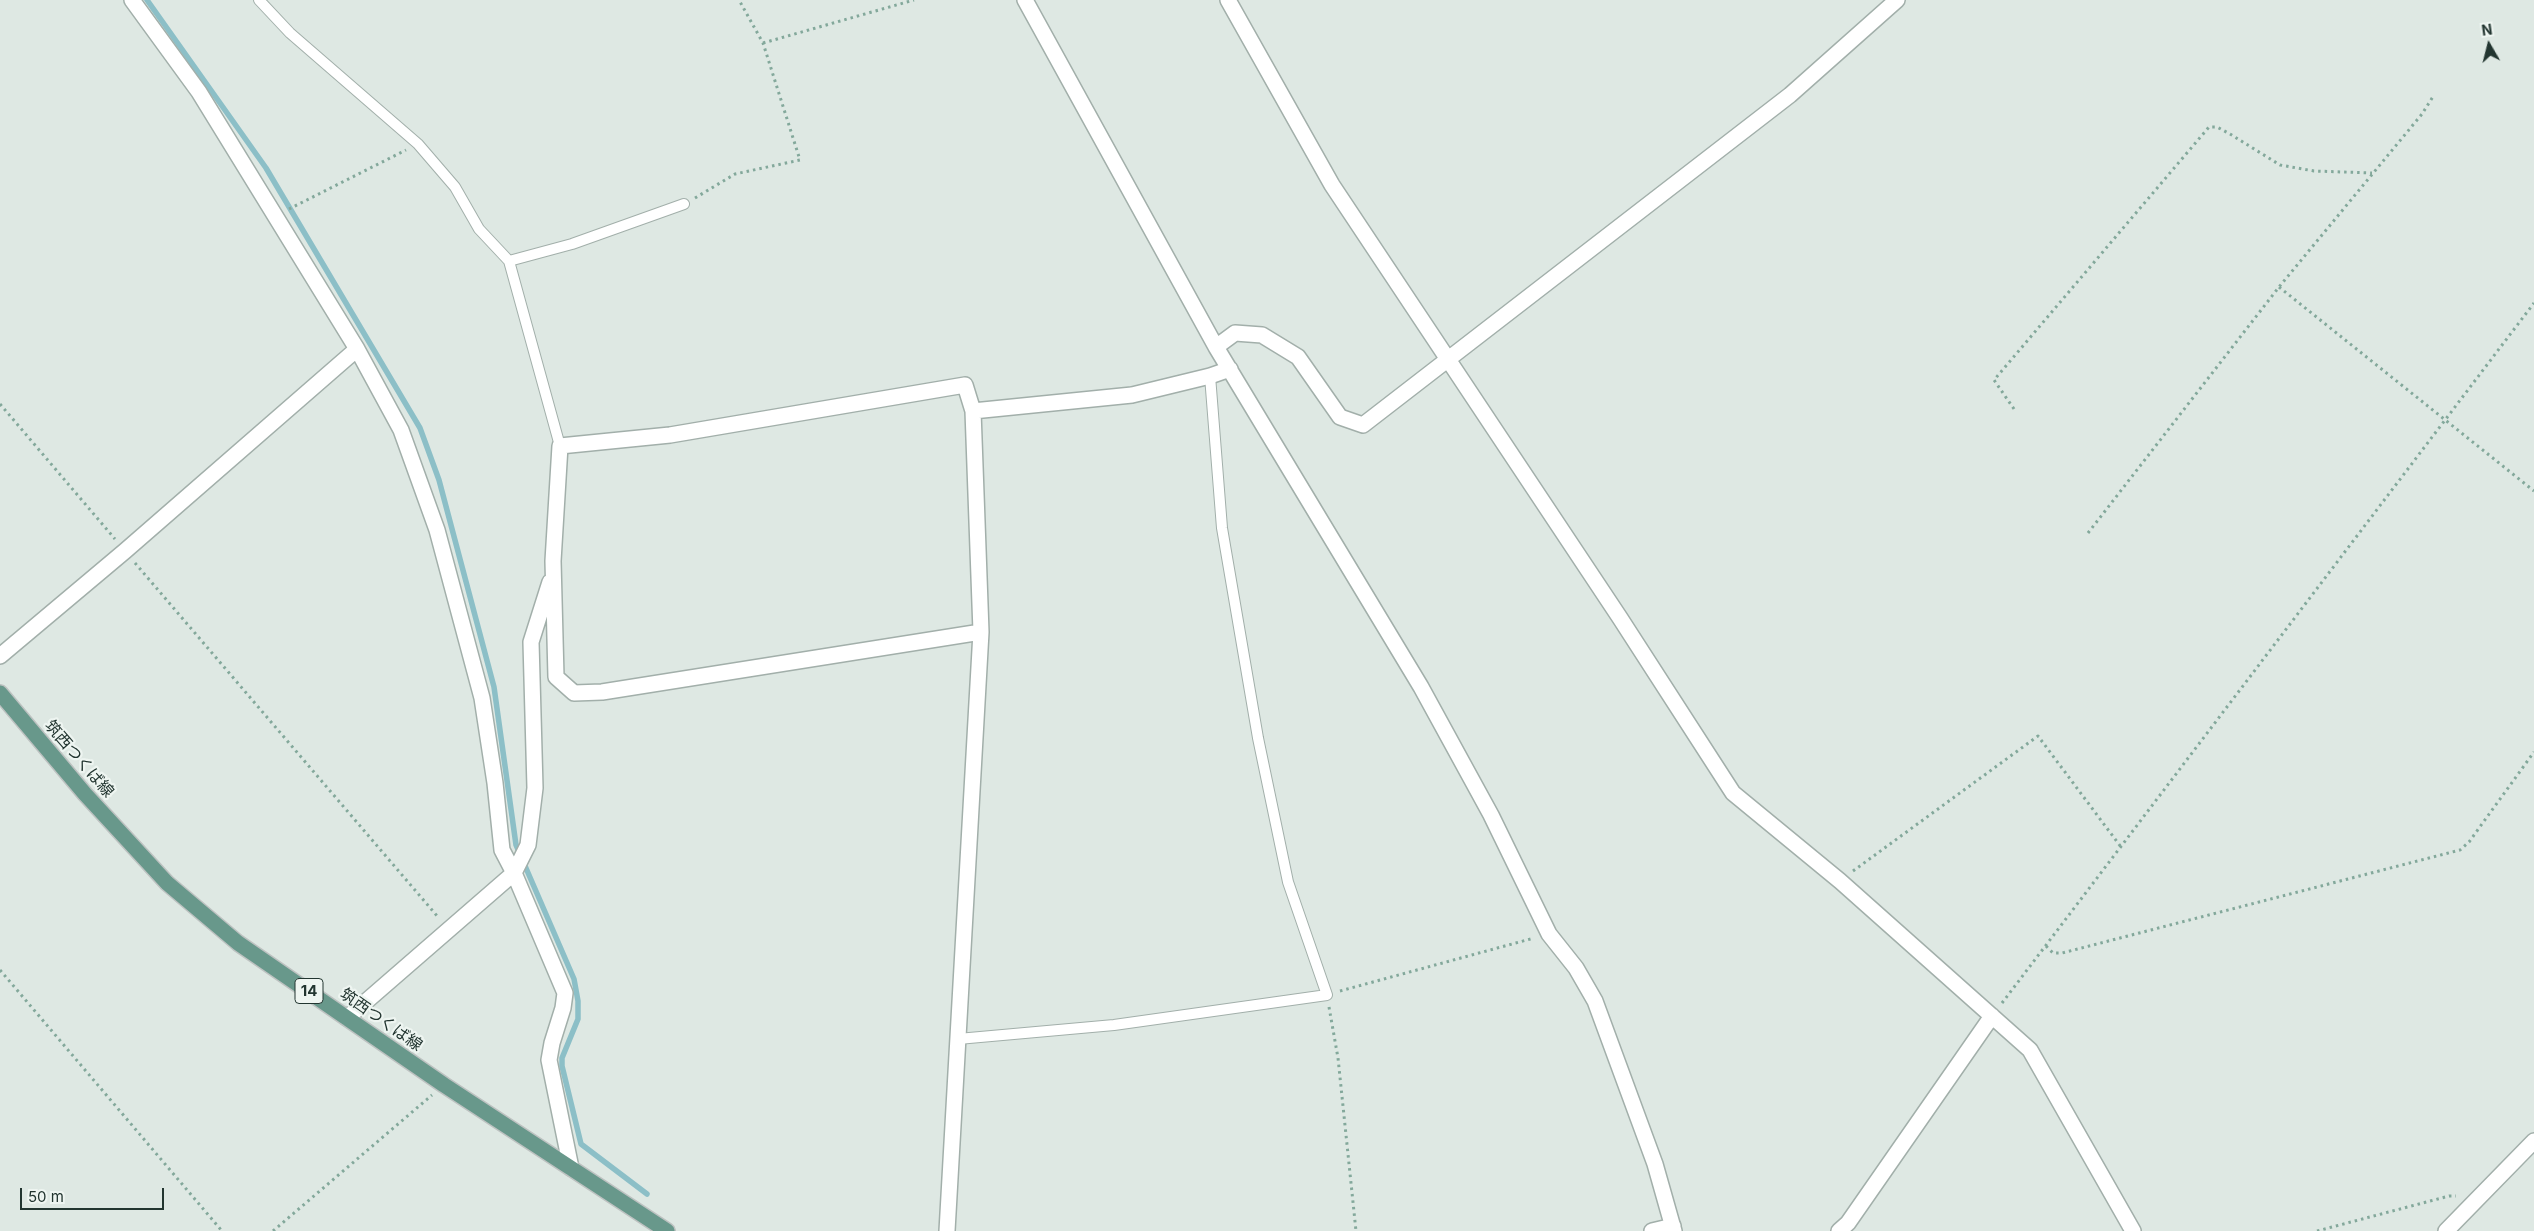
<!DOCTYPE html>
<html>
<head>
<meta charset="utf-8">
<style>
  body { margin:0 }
  #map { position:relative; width:2534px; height:1231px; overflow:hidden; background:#dee8e3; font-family:Inter,sans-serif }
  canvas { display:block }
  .north { position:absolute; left:2464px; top:20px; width:50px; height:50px; -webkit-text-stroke:4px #eef5f1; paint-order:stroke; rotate:352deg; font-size:14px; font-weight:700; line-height:20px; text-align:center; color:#223530 }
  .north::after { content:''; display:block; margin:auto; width:18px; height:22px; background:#223530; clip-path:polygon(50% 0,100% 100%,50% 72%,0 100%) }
  .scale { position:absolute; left:20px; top:1188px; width:144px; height:22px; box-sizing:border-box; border:2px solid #223530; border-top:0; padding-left:6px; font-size:15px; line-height:18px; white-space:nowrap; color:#223530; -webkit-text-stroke:4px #eef5f1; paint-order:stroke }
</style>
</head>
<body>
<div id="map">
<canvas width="2534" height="1231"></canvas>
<div class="north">N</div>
<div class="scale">50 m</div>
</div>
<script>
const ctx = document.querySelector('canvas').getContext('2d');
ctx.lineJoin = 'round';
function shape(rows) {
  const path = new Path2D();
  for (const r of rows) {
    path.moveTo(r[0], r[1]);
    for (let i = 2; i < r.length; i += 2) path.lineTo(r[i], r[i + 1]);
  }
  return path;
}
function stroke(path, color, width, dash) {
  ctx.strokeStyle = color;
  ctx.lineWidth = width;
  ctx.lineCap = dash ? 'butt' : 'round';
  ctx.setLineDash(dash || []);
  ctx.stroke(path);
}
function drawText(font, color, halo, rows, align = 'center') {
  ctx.font = font + ' Inter,"Noto Sans JP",sans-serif';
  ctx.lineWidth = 4.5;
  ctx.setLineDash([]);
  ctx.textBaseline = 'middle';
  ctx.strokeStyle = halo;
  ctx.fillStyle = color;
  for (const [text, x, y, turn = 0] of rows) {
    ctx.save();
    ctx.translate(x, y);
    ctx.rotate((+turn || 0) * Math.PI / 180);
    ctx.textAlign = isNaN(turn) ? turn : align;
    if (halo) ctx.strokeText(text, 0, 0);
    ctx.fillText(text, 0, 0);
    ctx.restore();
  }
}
stroke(shape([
  [147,0,266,168,420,428,439,480,494,687,516,845,574,979,578,1001,578,1019,562,1058,562,1066,581,1144,647,1194]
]), '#8cbfc7', 5.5);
const service = shape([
  [259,0,290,33,418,144,455,187,479,229,509,261,560,446],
  [509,261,572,244,684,204],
  [958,1039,1114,1025,1327,995,1288,882,1258,738,1222,528,1210,376]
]);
const minor = shape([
  [132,0,199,92,357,349,401,430,437,530,482,698,495,783,502,850,514,873,565,993,563,1008,552,1043,549,1060,571,1168],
  [1025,0,1216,347,1421,687,1491,815,1549,934,1576,968,1595,1001,1655,1164,1674,1231],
  [1228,0,1332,185,1620,618,1733,793,1840,881,2030,1050,2133,1231],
  [1216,347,1235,333,1262,335,1298,357,1340,417,1363,425,1790,95,1897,0],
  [973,411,1132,395,1210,376,1230,369],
  [0,656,125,551,357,349],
  [347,1018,514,873,528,845,535,788,531,642,550,582],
  [947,1231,981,632,973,411,965,385,670,435,560,446,553,561,556,677,574,693,602,692,981,632],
  [1652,1231,1673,1226],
  [1839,1231,1848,1223,1992,1016]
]);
const tertiary = shape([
  [2446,1231,2534,1141]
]);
const primary = shape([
  [0,693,85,794,167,883,238,943,444,1085,667,1231]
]);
stroke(service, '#a2afaa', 12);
stroke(minor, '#a2afaa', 18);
stroke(tertiary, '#a2afaa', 18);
stroke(primary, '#bdc2c1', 18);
stroke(shape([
  [763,43,914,0],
  [695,198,735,174,800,160,763,43,739,0],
  [289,209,406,150],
  [2279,287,2534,491],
  [0,404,115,539],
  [2014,409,1994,380,2209,127,2217,127,2230,134,2280,165,2314,171,2372,173],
  [2088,533,2279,287,2422,114,2434,95],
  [135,563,438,917],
  [1853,871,2038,736,2121,847],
  [2046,946,2053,953,2062,953,2460,850,2469,842,2534,752],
  [0,970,222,1231],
  [1340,991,1534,938],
  [2002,1003,2534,303],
  [1329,1007,1338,1058,1356,1231],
  [273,1231,432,1095],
  [2317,1231,2449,1196,2456,1196]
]), '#83a89b', 3, [2.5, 4]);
stroke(service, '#fff', 10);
stroke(minor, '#fff', 15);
stroke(tertiary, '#fff', 15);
stroke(primary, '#68988b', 15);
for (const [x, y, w] of [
  [309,991,28]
]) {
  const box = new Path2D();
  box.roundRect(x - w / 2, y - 12.5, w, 25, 4);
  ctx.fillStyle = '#eef5f1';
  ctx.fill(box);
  stroke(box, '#223530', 1);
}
drawText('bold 15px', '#223530', null, [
  ["14",309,991]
]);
drawText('16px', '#223530', '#eef5f1', [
  ["筑西つくば線",79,759,49],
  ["筑西つくば線",381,1020,35]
]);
</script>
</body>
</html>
